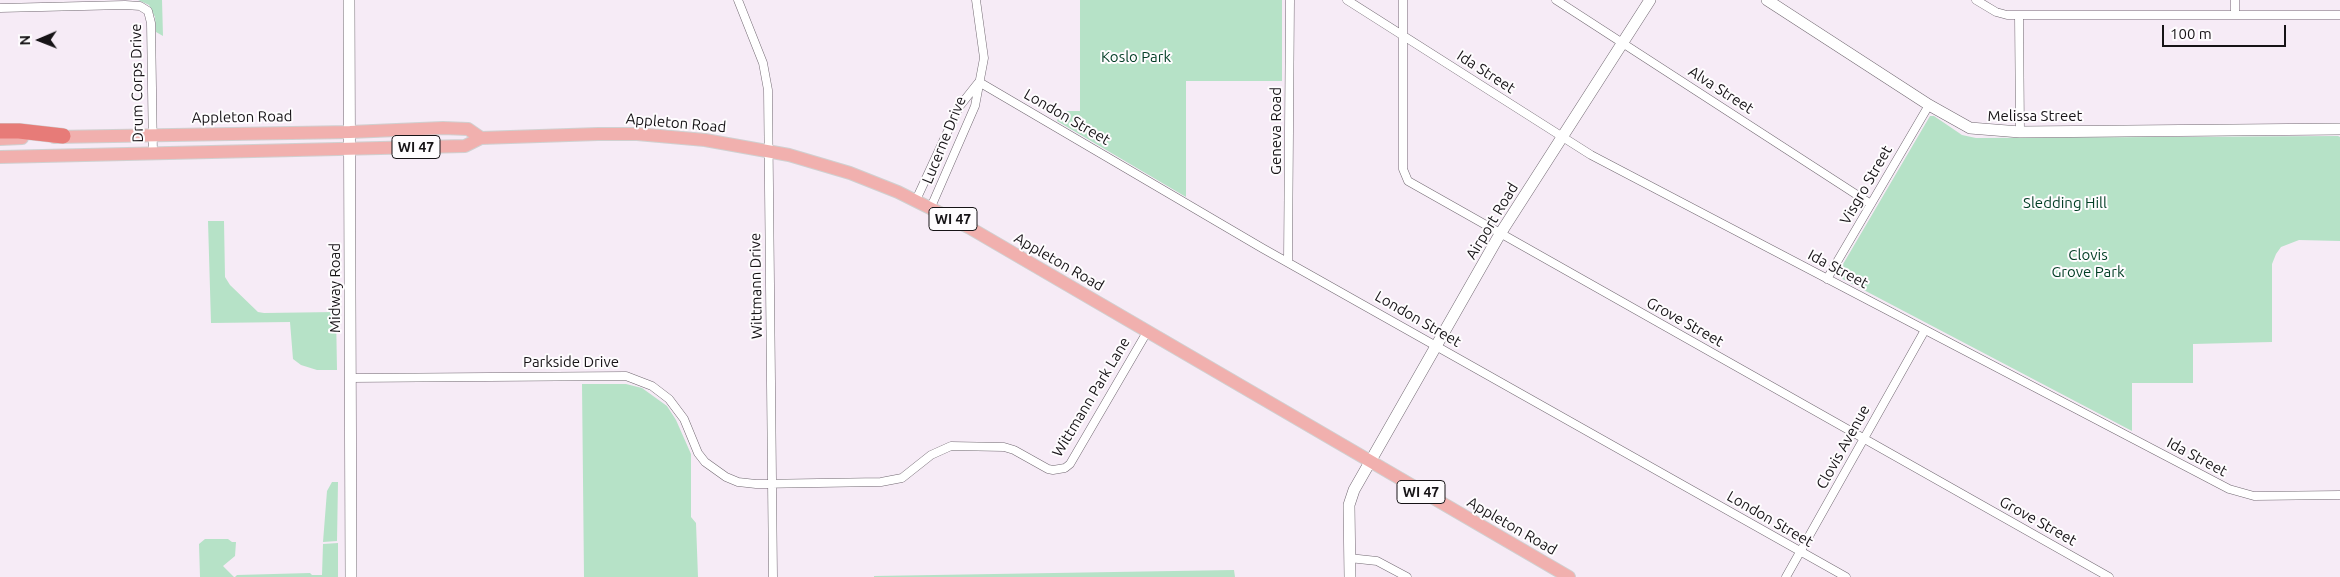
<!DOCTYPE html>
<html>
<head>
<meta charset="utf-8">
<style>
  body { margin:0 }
  #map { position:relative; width:2340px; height:577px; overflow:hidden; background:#f6ebf6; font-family:Ubuntu,sans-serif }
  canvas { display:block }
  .north { position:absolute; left:15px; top:15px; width:50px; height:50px; -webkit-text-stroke:4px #fefcfe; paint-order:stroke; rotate:269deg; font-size:14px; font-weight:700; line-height:20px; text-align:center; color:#161316 }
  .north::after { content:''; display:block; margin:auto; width:18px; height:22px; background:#161316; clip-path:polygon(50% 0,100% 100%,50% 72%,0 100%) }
  .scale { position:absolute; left:2162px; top:25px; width:124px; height:22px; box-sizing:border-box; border:2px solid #161316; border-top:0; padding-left:6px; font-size:15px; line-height:18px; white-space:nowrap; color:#161316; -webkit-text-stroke:4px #fefcfe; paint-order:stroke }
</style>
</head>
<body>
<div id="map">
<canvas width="2340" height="577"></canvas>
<div class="north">N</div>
<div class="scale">100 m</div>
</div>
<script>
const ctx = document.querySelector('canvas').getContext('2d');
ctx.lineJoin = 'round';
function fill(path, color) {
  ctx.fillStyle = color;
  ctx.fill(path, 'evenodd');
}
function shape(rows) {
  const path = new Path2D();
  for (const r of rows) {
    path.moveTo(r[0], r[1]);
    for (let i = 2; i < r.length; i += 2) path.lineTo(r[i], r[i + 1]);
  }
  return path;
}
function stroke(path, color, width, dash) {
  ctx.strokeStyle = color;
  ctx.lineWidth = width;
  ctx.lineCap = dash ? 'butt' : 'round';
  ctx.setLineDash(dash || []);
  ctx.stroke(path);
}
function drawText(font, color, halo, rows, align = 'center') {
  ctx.font = font + ' Ubuntu,sans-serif';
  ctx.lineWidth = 4;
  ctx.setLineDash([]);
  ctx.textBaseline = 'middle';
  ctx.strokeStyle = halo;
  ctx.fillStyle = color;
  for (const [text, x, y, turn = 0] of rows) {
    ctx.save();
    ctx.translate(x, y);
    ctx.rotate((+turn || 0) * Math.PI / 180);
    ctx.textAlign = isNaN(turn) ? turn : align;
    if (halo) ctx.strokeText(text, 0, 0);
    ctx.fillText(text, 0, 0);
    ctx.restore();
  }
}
fill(shape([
  [138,0,162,0,163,36,156,32,155,17,149,5],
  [1080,0,1282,0,1282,81,1186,81,1186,197,1057,121,1061,111,1080,111],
  [1930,116,1934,116,1962,135,1976,138,2338,136,2340,137,2340,241,2299,240,2281,247,2276,254,2272,264,2272,342,2193,344,2193,383,2132,383,2132,431,1839,277,1839,271],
  [208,221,224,221,225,277,230,285,258,312,264,313,336,312,337,370,317,370,301,365,293,359,290,322,211,323],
  [582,384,626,384,642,388,667,406,676,420,691,454,691,517,696,523,698,577,584,577],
  [332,482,338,482,337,541,323,542,327,491],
  [205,539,228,539,232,542,236,542,235,556,223,566,234,577,200,577,199,544],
  [338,543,338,577,235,577,237,575,310,573,312,575,322,575,323,544],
  [1234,570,1235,577,874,577,874,576]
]), '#b6e2c7');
const street = shape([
  [738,0,763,63,768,90,773,577],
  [1347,0,1591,155,2229,489,2254,496,2340,495],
  [1403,0,1403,169,1408,181,2109,577],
  [1556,0,1871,204],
  [1976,0,1996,12,2007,15,2340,15],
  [2235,0,2235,15],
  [0,8,125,5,140,6,148,11,151,23,153,154],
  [2019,15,2020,132],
  [979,82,1262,248,1846,577],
  [916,200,959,107,978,83],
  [931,207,975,106,984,58,976,0],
  [1288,262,1290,0],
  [1827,279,1929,105],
  [350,378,626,376,652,386,669,399,684,419,698,453,705,462,726,477,738,482,756,484,881,482,902,478,931,455,951,446,1004,447,1014,450,1048,469,1053,470,1065,468,1070,464,1147,332],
  [1349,558,1377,561,1407,577],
  [1786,577,1925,330]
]);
const secondary = shape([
  [349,0,351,577],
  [1767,0,1929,105,1970,128,2020,132,2340,129],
  [1350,577,1349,505,1354,490,1500,234,1650,0]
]);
const primary = shape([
  [54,137,350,132,443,128,468,129,481,138],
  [0,139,22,138],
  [0,157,465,146,481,138,598,134,637,134,705,140,789,155,850,173,898,192,970,228,1569,577]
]);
const highway = shape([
  [0,131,19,131,63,136]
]);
stroke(street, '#726972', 9);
stroke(secondary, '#726972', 12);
stroke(primary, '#d0d0d0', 14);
stroke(highway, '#d0d0d0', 16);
stroke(street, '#fff', 8);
stroke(secondary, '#fff', 11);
stroke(primary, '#f1b0ae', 12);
stroke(highway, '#e77b78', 15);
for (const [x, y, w] of [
  [416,147,48],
  [953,219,48],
  [1421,492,48]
]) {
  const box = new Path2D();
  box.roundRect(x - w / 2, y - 11.5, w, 23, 4);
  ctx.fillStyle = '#fefcfe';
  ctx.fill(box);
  stroke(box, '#161316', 1);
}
drawText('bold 14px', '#161316', null, [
  ["WI 47",416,147],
  ["WI 47",953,219],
  ["WI 47",1421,492]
]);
drawText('15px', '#013d24', '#fefcfe', [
  ["Koslo Park",1136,57],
  ["Sledding Hill",2065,203],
  ["Clovis",2088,255],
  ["Grove Park",2088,272]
]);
drawText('15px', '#161316', '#fefcfe', [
  ["Ida Street",1486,72,33],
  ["Drum Corps Drive",137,83,-91],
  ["Alva Street",1721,90,33],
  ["Melissa Street",2035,116],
  ["Appleton Road",242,117,-1],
  ["London Street",1067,117,30],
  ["Appleton Road",676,123,5],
  ["Geneva Road",1276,131,-90],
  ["Lucerne Drive",944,140,-68],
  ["Visgro Street",1866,185,-60],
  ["Airport Road",1492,221,-59],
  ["Appleton Road",1059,262,30],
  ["Ida Street",1838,269,28],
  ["Wittmann Drive",756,286,-91],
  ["Midway Road",335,288,-90],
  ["London Street",1418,319,30],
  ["Grove Street",1685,322,29],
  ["Parkside Drive",571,362],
  ["Wittmann Park Lane",1091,397,-59],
  ["Clovis Avenue",1843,447,-61],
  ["Ida Street",2197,457,28],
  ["London Street",1770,519,30],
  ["Grove Street",2038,521,29],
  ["Appleton Road",1512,526,30]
]);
</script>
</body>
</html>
